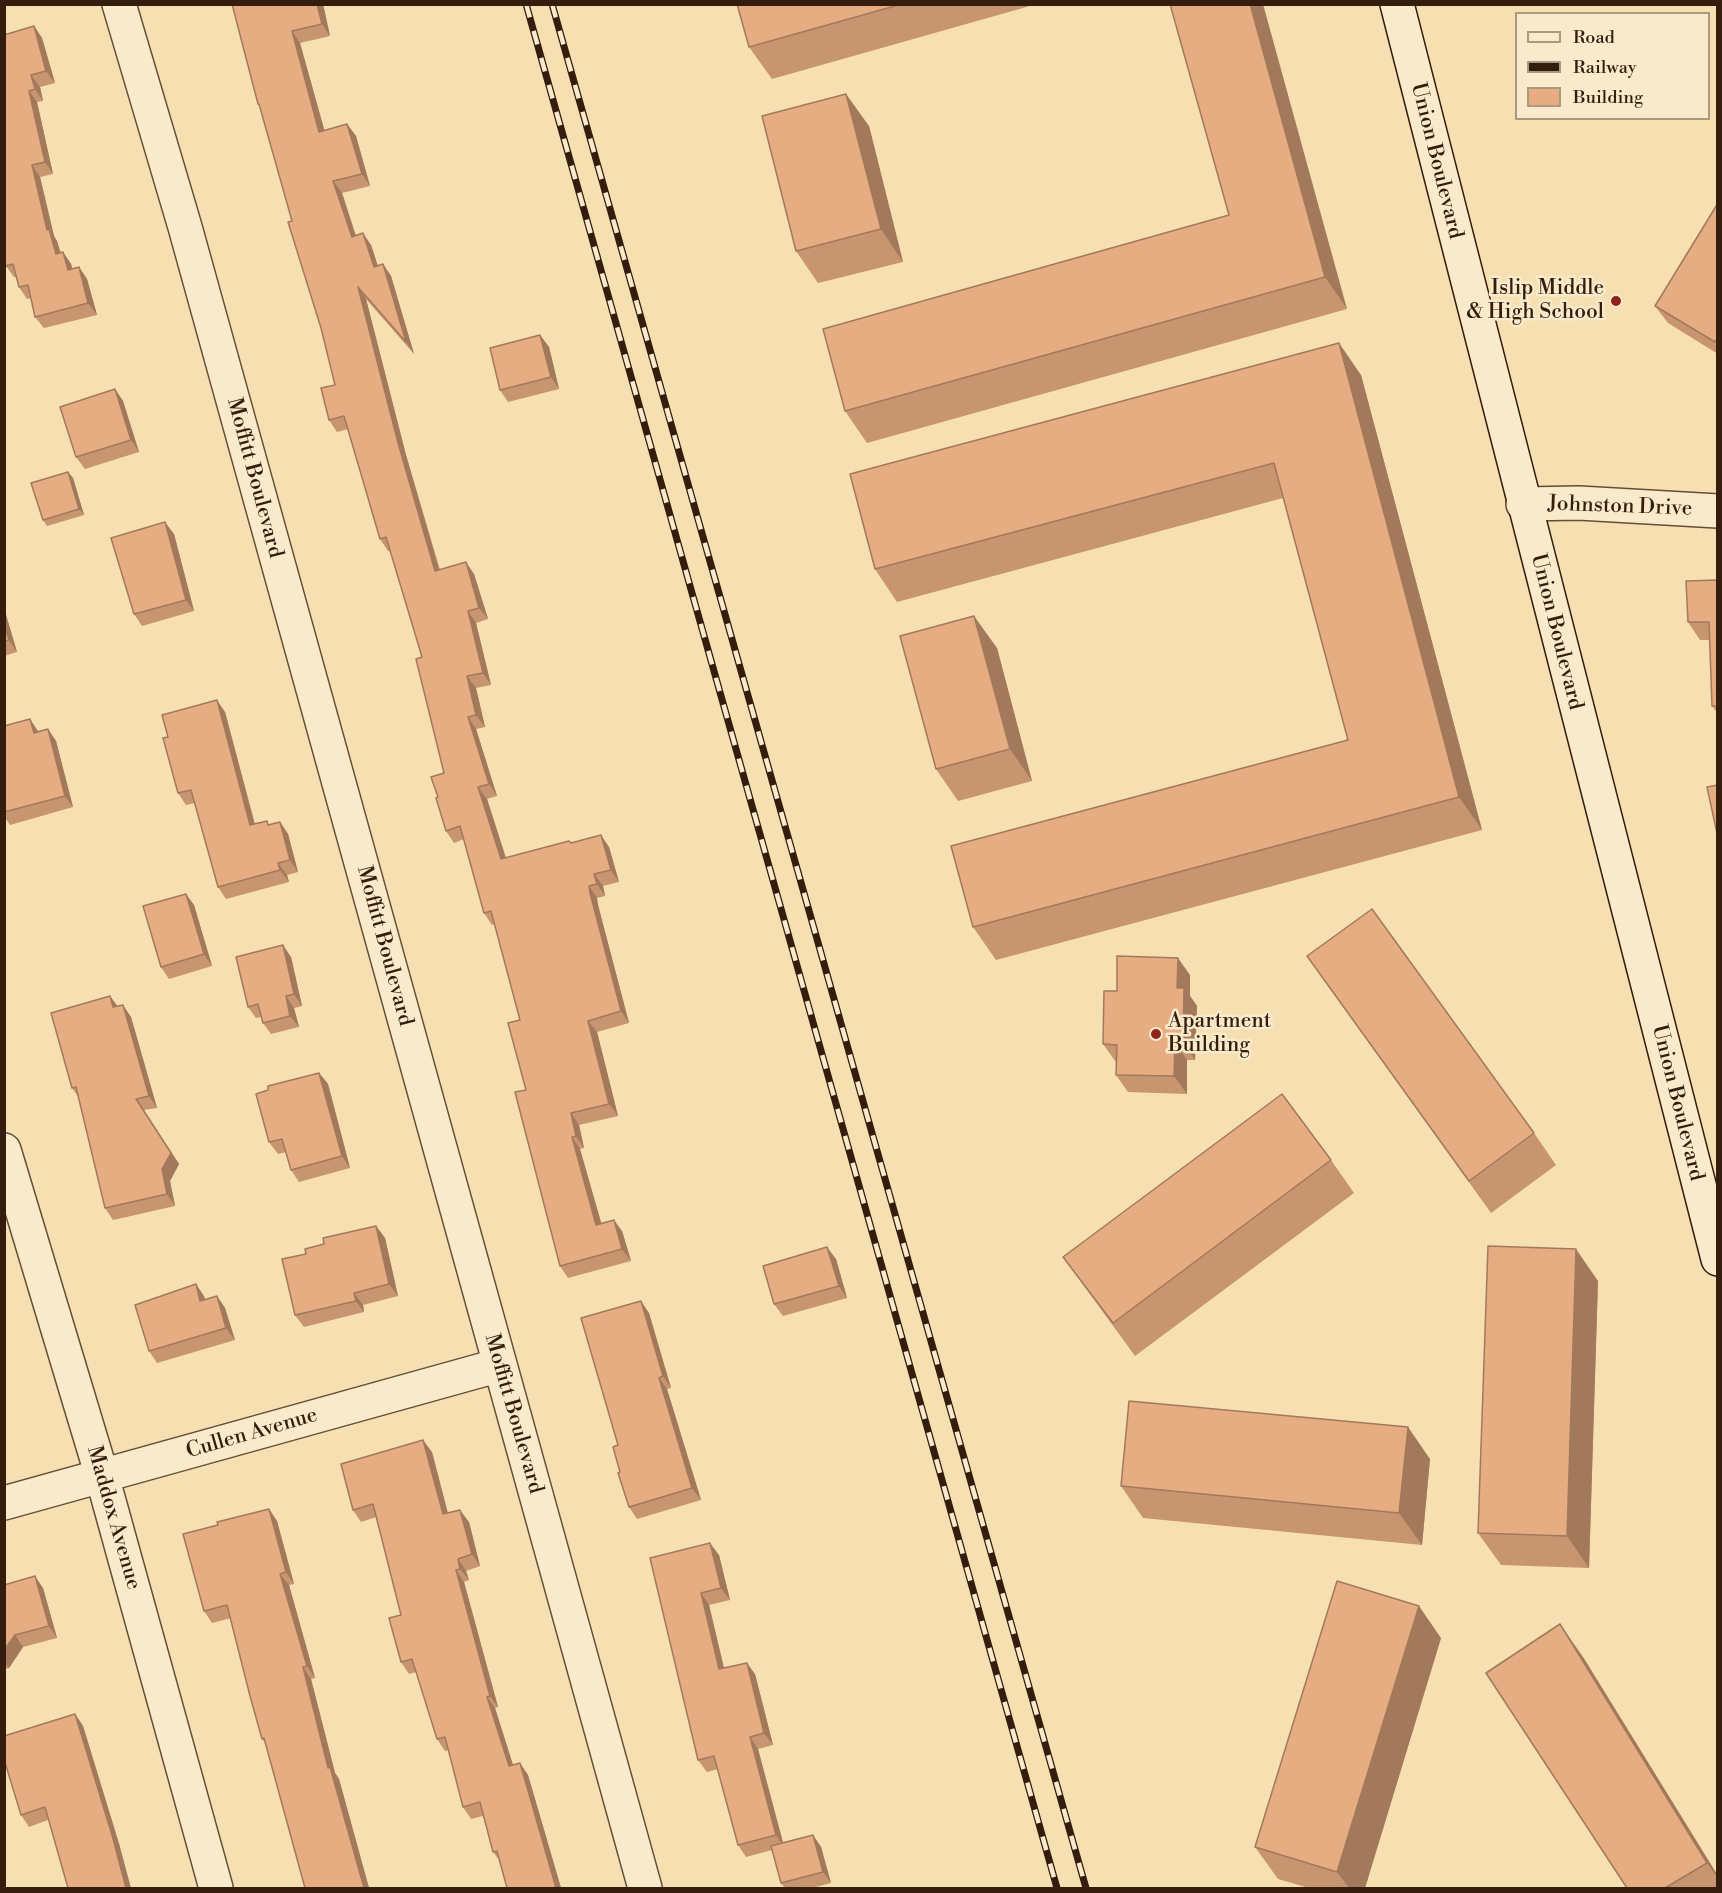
<!DOCTYPE html>
<html>
<head>
<meta charset="utf-8">
<style>
  body { margin:0 }
  #map { position:relative; width:1722px; height:1893px; overflow:hidden; background:#f6dfb0; font-family:"Libre Bodoni",serif }
  canvas { display:block }
  .frame { position:absolute; inset:0; border:6px solid #341d0d; pointer-events:none }
  .legend { position:absolute; left:1515px; top:12px; width:195px; height:108px; box-sizing:border-box; background:#f9eacc; border:2px solid #aa9880; margin:0; padding:8px 10px; list-style:none; font-size:18px; color:#341d0d }
  .legend li { display:flex; align-items:center; gap:12px; height:30px }
  .legend b { width:30px; border:2px solid #aa9880 }
</style>
</head>
<body>
<div id="map">
<canvas width="1722" height="1893"></canvas>
<div class="frame"></div>
<ul class="legend">
<li><b style="height:8px;background:#f9eacc"></b>Road</li>
<li><b style="height:8px;background:#341d0d"></b>Railway</li>
<li><b style="height:16px;background:#e7ad82"></b>Building</li>
</ul>
</div>
<script>
const ctx = document.querySelector('canvas').getContext('2d');
ctx.lineJoin = 'round';
function shape(rows) {
  const path = new Path2D();
  for (const r of rows) {
    path.moveTo(r[0], r[1]);
    for (let i = 2; i < r.length; i += 2) path.lineTo(r[i], r[i + 1]);
  }
  return path;
}
function stroke(path, color, width, dash) {
  ctx.strokeStyle = color;
  ctx.lineWidth = width;
  ctx.lineCap = dash ? 'butt' : 'round';
  ctx.setLineDash(dash || []);
  ctx.stroke(path);
}
function fill(path, color) {
  ctx.fillStyle = color;
  ctx.fill(path, 'evenodd');
}
function drawText(font, color, halo, rows, align = 'center') {
  ctx.font = font + ' "Libre Bodoni",serif';
  ctx.lineWidth = 5;
  ctx.setLineDash([]);
  ctx.textBaseline = 'middle';
  ctx.strokeStyle = halo;
  ctx.fillStyle = color;
  for (const [text, x, y, turn = 0] of rows) {
    ctx.save();
    ctx.translate(x, y);
    ctx.rotate((+turn || 0) * Math.PI / 180);
    ctx.textAlign = isNaN(turn) ? turn : align;
    if (halo) ctx.strokeText(text, 0, 0);
    ctx.fillText(text, 0, 0);
    ctx.restore();
  }
}
const minor = shape([
  [119,4,185,227,645,1888],
  [1523,504,1579,503,1718,511],
  [4,1150,102,1476,216,1888],
  [4,1503,500,1365]
]);
const secondary = shape([
  [1397,4,1718,1259]
]);
stroke(minor, '#644e36', 36);
stroke(secondary, '#341d0d', 36);
stroke(minor, '#f9eacc', 33);
stroke(secondary, '#f9eacc', 33);
const rail = shape([
  [526,4,1057,1888],
  [552,4,1086,1888]
]);
stroke(rail, '#341d0d', 7);
stroke(rail, '#f9eacc', 4.5, [14]);
fill(shape([
  [232,4,323,4,330,36,300,43,324,130,347,124,356,136,370,186,342,193,356,236,371,245,378,266,383,264,391,276,414,354,366,299,406,455,440,570,474,574,488,619,476,623,491,685,476,688,485,727,476,729,497,796,487,799,506,858,569,841,571,843,609,847,619,882,603,886,605,896,597,898,598,905,629,1023,597,1032,618,1116,579,1125,584,1148,580,1149,601,1223,622,1231,631,1261,568,1278,560,1266,526,1090,520,1020,495,924,492,925,484,913,464,839,454,843,446,831,438,797,444,773,422,657,390,551,388,551,380,539,348,429,337,432,329,420,335,385,321,328,261,108,258,104],
  [737,4,1037,4,772,79,749,47],
  [1170,4,1347,309,867,443,845,411,1229,215],
  [34,26,42,38,55,83,40,87,43,101,37,102,53,174,40,177,54,236,57,241,61,253,63,252,71,264,72,268,79,267,87,279,97,315,44,328,35,317,31,298,27,299,19,287,17,277,14,277,6,266],
  [869,126,903,262,818,283,796,251],
  [1718,203,1718,354,1668,323,1655,306],
  [540,335,549,347,559,389,508,402,500,390],
  [1361,375,1482,830,996,960,973,927,1348,740,1283,498,897,602,875,569],
  [115,389,123,401,139,452,85,469,76,457],
  [68,472,73,478,84,515,47,526,43,520],
  [174,534,194,611,142,626,134,614],
  [1718,580,1718,714,1712,706,1710,640,1700,640,1688,622],
  [4,608,17,652,4,656],
  [997,648,1032,781,958,801,936,769],
  [225,712,255,824,270,825,280,822,288,834,298,872,287,875,289,882,226,899,218,887,195,803,186,805,178,793],
  [4,726,38,731,48,729,56,741,73,807,10,825,4,816],
  [194,905,212,966,169,979,161,967],
  [1307,956,1534,1133,1556,1165,1491,1213],
  [291,957,302,1006,294,1008,299,1027,271,1034,263,1023,261,1017,256,1018,248,1007],
  [1190,975,1190,996,1197,1006,1195,1060,1187,1060,1187,1094,1128,1092,1116,1075,1116,1062,1103,1044,1117,991],
  [110,996,117,1006,131,1017,157,1108,144,1110,179,1164,170,1181,175,1206,113,1220,105,1208,79,1098,72,1088],
  [319,1073,328,1084,350,1168,299,1182,291,1170,286,1152,278,1154,269,1142,268,1090],
  [1331,1160,1354,1193,1135,1356,1063,1257],
  [376,1226,385,1238,398,1296,363,1305,364,1312,304,1327,295,1315,306,1254,324,1244],
  [836,1259,847,1298,783,1316,774,1304],
  [1598,1281,1589,1568,1501,1565,1478,1533],
  [204,1296,205,1300,217,1296,225,1308,235,1340,157,1363,149,1351],
  [649,1313,671,1388,667,1389,701,1500,637,1519,629,1507,620,1472,618,1445],
  [432,1452,448,1513,469,1522,480,1566,466,1571,469,1580,464,1582,498,1707,495,1708,513,1765,528,1775,561,1888,507,1888,500,1861,493,1852,483,1816,471,1819,463,1807,449,1750,445,1751,437,1739,416,1672,409,1674,401,1662,401,1615,376,1517,361,1522,353,1510],
  [1430,1459,1422,1545,1143,1518,1121,1486],
  [269,1509,277,1521,294,1584,289,1585,315,1678,311,1679,335,1773,339,1779,369,1888,305,1888,266,1744,262,1739,231,1618,212,1623,204,1611,218,1525],
  [719,1555,730,1600,709,1605,724,1668,755,1674,773,1745,758,1749,783,1842,813,1835,821,1847,831,1883,812,1888,785,1888,781,1883,772,1850,746,1857,738,1845,718,1769,707,1772,698,1760,650,1558],
  [4,1585,43,1588,57,1638,23,1647,9,1668,4,1669],
  [1441,1638,1365,1888,1309,1888,1278,1879,1255,1847],
  [1583,1657,1718,1876,1718,1888,1627,1888],
  [75,1714,83,1726,120,1847,48,1820,29,1827,21,1815]
]), '#c79570');
fill(shape([
  [317,4,323,4,330,36,322,24],
  [1250,4,1263,4,1347,309,1325,277],
  [34,26,42,38,55,83,46,71],
  [292,31,300,43,328,143,319,132],
  [31,75,40,87,43,101,35,89],
  [29,91,37,102,53,174,45,162],
  [846,94,869,126,903,262,881,229],
  [347,124,356,136,370,186,362,174],
  [32,165,40,177,54,236,57,241,64,266,56,254,47,230],
  [333,181,342,193,360,249,352,237],
  [363,233,371,245,382,279,374,267],
  [63,252,71,264,76,282,68,270],
  [383,264,391,276,414,354,406,342],
  [79,267,87,279,97,315,88,303],
  [358,287,366,299,406,455,443,583,435,571,398,443],
  [540,335,549,347,559,389,551,377],
  [1339,343,1361,375,1482,830,1459,797],
  [115,389,123,401,139,452,131,440],
  [68,472,73,478,84,515,79,509],
  [165,522,174,534,194,611,186,600],
  [466,562,474,574,488,619,479,608],
  [4,608,17,652,9,640,4,625],
  [468,611,476,623,491,685,483,673],
  [974,616,997,648,1032,781,1010,749],
  [467,676,476,688,485,727,476,715],
  [217,700,225,712,258,837,250,825],
  [468,717,476,729,497,796,489,784],
  [30,719,38,731,34,733],
  [48,729,56,741,73,807,65,796],
  [478,787,487,799,510,871,501,859],
  [280,822,288,834,298,872,290,860],
  [601,835,609,847,619,882,611,870],
  [278,863,287,875,289,882,280,870],
  [594,874,603,886,605,896,597,884],
  [589,886,597,898,598,905,629,1023,621,1011,590,893],
  [186,894,194,905,212,966,204,954],
  [283,945,291,957,302,1006,294,994],
  [1178,958,1190,975,1190,996,1197,1006,1195,1060,1183,1043,1177,988],
  [110,996,118,1007,113,1007],
  [286,996,294,1008,299,1027,290,1016],
  [123,1005,131,1017,157,1108,149,1096],
  [588,1021,597,1032,618,1116,609,1104],
  [1175,1043,1187,1060,1187,1094,1174,1076],
  [319,1073,328,1084,350,1168,342,1156],
  [136,1099,179,1164,170,1181,175,1206,167,1194],
  [571,1113,579,1125,584,1148,576,1136],
  [572,1137,580,1149,605,1236,596,1225],
  [614,1220,622,1231,631,1261,622,1249],
  [376,1226,385,1238,398,1296,389,1284],
  [827,1247,836,1259,847,1298,839,1286],
  [1576,1249,1598,1281,1589,1568,1567,1536],
  [196,1284,204,1296,208,1313,200,1301],
  [354,1293,363,1305,364,1312,356,1301],
  [217,1296,225,1308,235,1340,226,1328],
  [641,1301,649,1313,671,1388,663,1376],
  [659,1378,667,1389,701,1500,692,1488],
  [1408,1427,1430,1459,1422,1545,1399,1513],
  [423,1440,432,1452,451,1526,443,1514],
  [269,1509,277,1521,294,1584,286,1572],
  [460,1510,469,1522,480,1566,472,1554],
  [710,1543,719,1555,730,1600,721,1588],
  [458,1559,466,1571,469,1580,460,1569],
  [456,1570,464,1582,498,1707,490,1696],
  [280,1574,289,1585,315,1678,307,1666],
  [35,1576,43,1588,57,1638,49,1626],
  [701,1593,709,1605,727,1681,719,1669],
  [1419,1606,1441,1638,1365,1888,1349,1888,1337,1872],
  [1560,1624,1583,1657,1718,1876,1718,1878,1707,1863],
  [15,1635,23,1647,9,1668,4,1662,4,1650],
  [747,1663,755,1674,773,1745,764,1733],
  [303,1667,311,1679,335,1773,339,1779,369,1888,364,1888,328,1768],
  [487,1697,495,1708,517,1778,509,1766],
  [75,1714,83,1726,120,1847,131,1888,126,1888],
  [750,1737,758,1749,784,1847,776,1835],
  [520,1763,528,1775,561,1888,556,1888],
  [813,1835,821,1847,831,1883,823,1872]
]), '#a2795b');
const building = shape([
  [232,4,317,4,322,24,292,31,319,132,347,124,362,174,333,181,352,237,363,233,374,267,383,264,406,342,358,287,398,443,435,571,466,562,479,608,468,611,483,673,467,676,476,715,468,717,489,784,478,787,501,859,569,841,571,843,601,835,611,870,594,874,597,884,589,886,590,893,621,1011,588,1021,609,1104,571,1113,576,1136,572,1137,596,1225,614,1220,622,1249,560,1266,515,1092,526,1090,508,1023,520,1020,491,911,484,913,460,826,446,831,436,798,438,797,431,777,444,773,416,659,422,657,386,537,380,539,344,416,329,420,321,388,335,385,321,328,288,222,292,221,259,104,258,104,232,4],
  [737,4,902,4,749,47,737,4],
  [1170,4,1250,4,1325,277,845,411,823,329,1229,215,1170,4],
  [34,26,46,71,31,75,35,89,29,91,45,162,32,165,47,230,49,229,56,254,63,252,68,270,79,267,88,303,35,317,28,285,19,287,13,264,6,266,4,259,4,35,34,26],
  [846,94,881,229,796,251,762,116,846,94],
  [1718,203,1718,337,1715,342,1655,306,1718,203],
  [540,335,551,377,500,390,490,348,540,335],
  [1339,343,1459,797,973,927,951,846,1348,740,1274,463,875,569,850,474,1339,343],
  [115,389,131,440,76,457,60,407,115,389],
  [68,472,79,509,43,520,31,483,68,472],
  [165,522,186,600,134,614,111,538,165,522],
  [1718,580,1718,706,1712,706,1709,622,1688,622,1686,581,1718,580],
  [974,616,1010,749,936,769,900,636,974,616],
  [4,625,9,640,4,641,4,625],
  [217,700,250,825,267,821,268,825,280,822,290,860,278,863,280,870,218,887,191,790,178,793,163,738,168,737,162,715,217,700],
  [30,719,34,733,48,729,65,796,4,812,4,726,30,719],
  [1718,785,1718,838,1707,787,1718,785],
  [186,894,204,954,161,967,143,906,186,894],
  [1372,909,1534,1133,1469,1181,1307,956,1372,909],
  [283,945,294,994,286,996,290,1016,263,1023,258,1004,248,1007,236,957,283,945],
  [1117,956,1178,958,1177,988,1184,988,1183,1043,1175,1043,1174,1076,1116,1075,1117,1045,1103,1044,1104,991,1117,991,1117,956],
  [110,996,113,1007,123,1005,149,1096,136,1099,171,1153,162,1169,167,1194,105,1208,76,1087,72,1088,51,1013,110,996],
  [319,1073,342,1156,291,1170,282,1139,269,1142,256,1094,268,1090,268,1086,319,1073],
  [1282,1094,1331,1160,1113,1323,1063,1257,1282,1094],
  [376,1226,389,1284,354,1293,356,1301,295,1315,282,1259,306,1254,305,1249,324,1244,323,1238,376,1226],
  [1488,1246,1576,1249,1567,1536,1478,1533,1488,1246],
  [827,1247,839,1286,774,1304,763,1266,827,1247],
  [196,1284,200,1301,217,1296,226,1328,149,1351,135,1305,196,1284],
  [641,1301,663,1376,659,1378,692,1488,629,1507,618,1473,620,1472,613,1447,618,1445,581,1318,641,1301],
  [1129,1401,1408,1427,1399,1513,1121,1486,1129,1401],
  [423,1440,443,1514,460,1510,472,1554,458,1559,460,1569,456,1570,490,1696,487,1697,509,1766,520,1763,556,1888,507,1888,497,1851,493,1852,480,1802,463,1807,445,1737,437,1739,412,1659,401,1662,389,1618,401,1615,373,1504,353,1510,341,1464,423,1440],
  [269,1509,286,1572,280,1574,307,1666,303,1667,328,1768,330,1767,364,1888,305,1888,264,1738,262,1739,250,1696,227,1605,204,1611,183,1534,218,1525,217,1522,269,1509],
  [710,1543,721,1588,701,1593,719,1669,747,1663,764,1733,750,1737,776,1835,738,1845,714,1756,698,1760,650,1558,710,1543],
  [35,1576,49,1626,15,1635,4,1650,4,1585,35,1576],
  [1337,1581,1419,1606,1337,1872,1255,1847,1337,1581],
  [1560,1624,1707,1863,1665,1888,1627,1888,1486,1673,1560,1624],
  [75,1714,112,1835,126,1888,68,1888,45,1807,21,1815,4,1759,4,1736,75,1714],
  [813,1835,823,1872,781,1883,771,1846,813,1835]
]);
fill(building, '#e7ad82');
stroke(building, '#a2795b', 1.5);
for (const [x, y, r, color] of [
  [1616,301,6,"#8f2418"],
  [1156,1034,6,"#8f2418"]
]) {
  const dot = new Path2D();
  dot.arc(x, y, r, 0, 2 * Math.PI);
  ctx.fillStyle = color;
  ctx.fill(dot);
  stroke(dot, '#f9eacc', 2);
}
drawText('21px', '#341d0d', '#f9eacc', [
  ["Union Boulevard",1436,161,76],
  ["Moffitt Boulevard",254,478,75],
  ["Johnston Drive",1620,507,2],
  ["Union Boulevard",1556,632,76],
  ["Moffitt Boulevard",384,946,75],
  ["Union Boulevard",1677,1103,76],
  ["Moffitt Boulevard",513,1414,74],
  ["Cullen Avenue",252,1434,-16],
  ["Maddox Avenue",113,1518,74]
]);
drawText('21px', '#341d0d', '#f9eacc', [
  ["Islip Middle",1604,289],
  ["& High School",1604,313],
  ["Apartment",1168,1022,"left"],
  ["Building",1168,1046,"left"]
], 'right');
</script>
</body>
</html>
